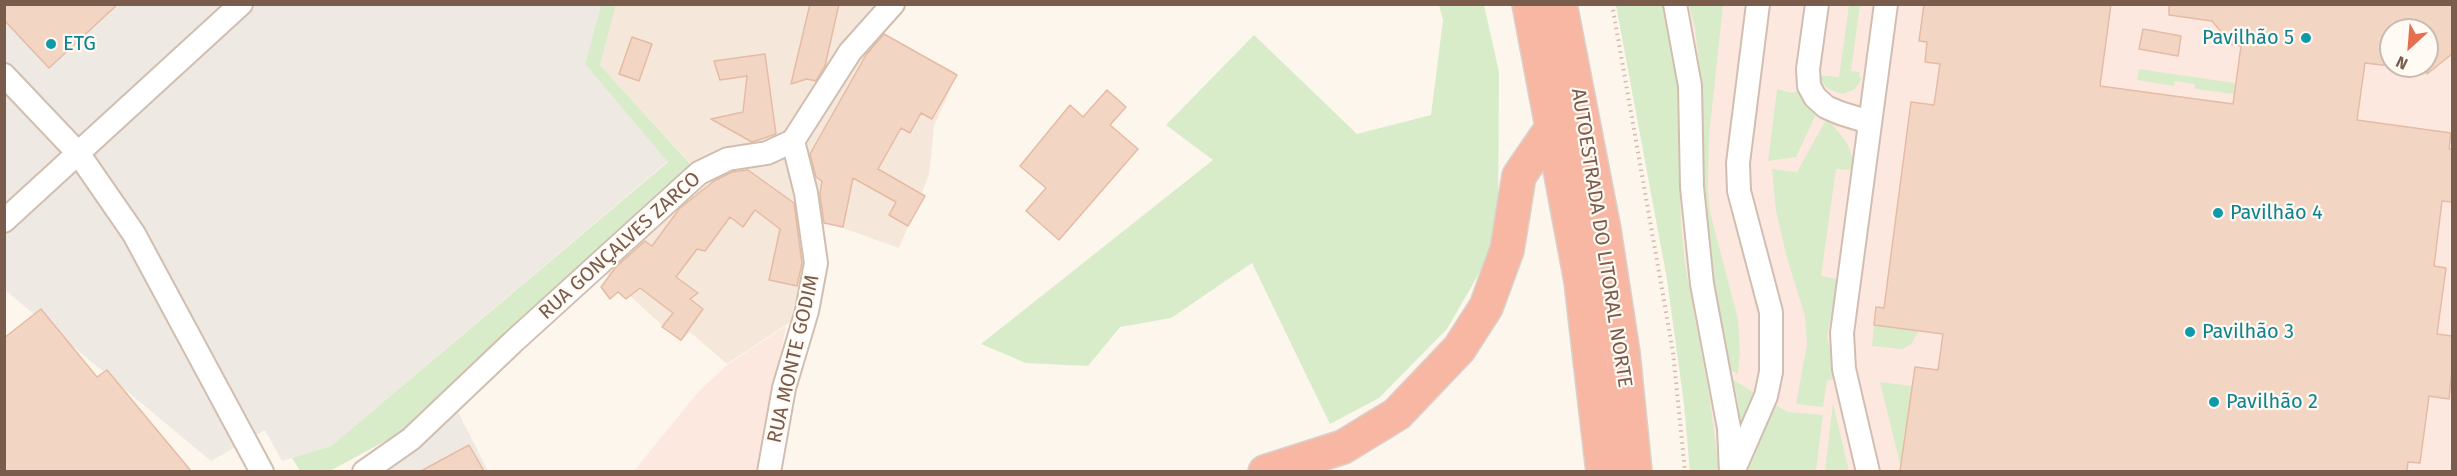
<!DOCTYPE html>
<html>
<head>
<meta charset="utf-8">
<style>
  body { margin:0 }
  #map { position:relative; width:2457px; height:476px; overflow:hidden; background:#fdf6ec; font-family:"Fira Sans",sans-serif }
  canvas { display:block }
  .frame { position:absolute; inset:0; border:6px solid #7a5c4d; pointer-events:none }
  .north { position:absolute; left:2379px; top:18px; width:60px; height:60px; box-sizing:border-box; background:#fffaf3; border:2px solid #cabbb1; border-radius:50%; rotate:206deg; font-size:16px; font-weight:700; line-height:24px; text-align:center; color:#7a5c4d }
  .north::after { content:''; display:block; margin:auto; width:21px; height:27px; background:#e76f51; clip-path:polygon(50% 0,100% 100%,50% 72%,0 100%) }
</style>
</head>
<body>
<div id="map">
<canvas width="2457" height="476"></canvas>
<div class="frame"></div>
<div class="north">N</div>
</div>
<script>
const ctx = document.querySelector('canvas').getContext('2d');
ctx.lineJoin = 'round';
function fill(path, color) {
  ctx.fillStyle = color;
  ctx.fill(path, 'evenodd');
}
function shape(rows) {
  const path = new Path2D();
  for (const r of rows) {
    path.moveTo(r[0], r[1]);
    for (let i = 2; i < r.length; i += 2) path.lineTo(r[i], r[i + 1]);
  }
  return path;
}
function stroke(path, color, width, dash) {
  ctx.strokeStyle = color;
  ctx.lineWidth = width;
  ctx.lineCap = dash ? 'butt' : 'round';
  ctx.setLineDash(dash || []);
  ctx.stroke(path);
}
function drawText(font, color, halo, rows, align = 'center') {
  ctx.font = font + ' "Fira Sans",sans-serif';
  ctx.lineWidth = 4.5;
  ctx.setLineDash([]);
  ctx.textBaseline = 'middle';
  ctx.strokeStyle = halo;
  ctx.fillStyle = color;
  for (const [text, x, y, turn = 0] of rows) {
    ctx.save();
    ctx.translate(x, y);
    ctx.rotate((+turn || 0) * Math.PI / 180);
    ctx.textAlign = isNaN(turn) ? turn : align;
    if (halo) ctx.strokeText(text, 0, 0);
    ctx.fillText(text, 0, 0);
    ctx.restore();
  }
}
fill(shape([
  [893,4,870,29,957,74,934,126,929,175,899,248,809,216,807,311,727,364,690,332,680,342,600,268,699,173,600,65,616,5]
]), '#f5e8da');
fill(shape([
  [1616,5,2452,5,2452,471,1690,471,1684,404,1667,279],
  [2391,30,2427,30,2427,66,2391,66],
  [786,326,759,471,633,472,699,391,727,365]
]), '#fde8e0');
fill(shape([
  [4,5,601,5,585,64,668,161,331,446,282,461,265,430,211,461,5,290],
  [452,400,488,471,364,472]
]), '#efe9e4');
fill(shape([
  [601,5,616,5,600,65,692,166,400,433,330,471,300,471,292,458,331,446,668,162,585,64],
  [1439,5,1484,5,1499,72,1498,240,1447,329,1379,398,1330,424,1252,263,1171,318,1120,327,1088,366,1026,363,981,344,1213,160,1166,125,1254,35,1357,134,1431,115,1443,20],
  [1616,5,1665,5,1676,55,1681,226,1685,264,1710,400,1719,471,1690,471,1684,404,1667,279],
  [1689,5,1723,5,1709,136,1708,189,1710,212,1738,319,1740,351,1738,374,1729,369,1712,285,1706,236,1700,73,1695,28],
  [1849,5,1860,5,1851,71,1860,72,1859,77,1862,78,1855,89,1843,94,1828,89,1816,75,1839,77],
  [2139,69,2235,83,2234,94,2195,89,2195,84,2175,81,2174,86,2137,80],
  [1777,89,1792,93,1799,90,1804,100,1818,110,1796,157,1768,161],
  [1827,118,1847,143,1854,160,1853,170,1836,169,1821,276,1838,279,1827,337,1837,379,1827,380,1823,407,1796,404,1807,345,1805,316,1787,258,1776,211,1772,169,1797,172],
  [1874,325,1919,331,1911,344,1903,349,1872,346],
  [1732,379,1756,394,1742,428,1736,391],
  [1880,382,1912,386,1901,468],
  [1833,403,1849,471,1825,471],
  [1775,405,1788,412,1823,415,1816,471,1748,472]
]), '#d8ecc9');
const building = shape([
  [4,4,118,4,49,68,4,20,4,4],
  [810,4,839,4,825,66,816,81,807,79,791,84,810,4],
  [1924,4,2111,4,2100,86,2233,104,2241,46,2220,43,2222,33,2212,21,2169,15,2169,4,2452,4,2452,54,2427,74,2427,30,2391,30,2391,66,2365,63,2357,120,2451,133,2449,149,2452,149,2452,202,2442,201,2434,266,2446,268,2437,334,2452,336,2452,370,2449,399,2429,396,2420,463,2408,462,2407,471,1900,471,1915,367,1938,370,1943,334,1874,325,1876,307,1884,308,1911,102,1934,105,1940,64,1925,62,1927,42,1919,41,1924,4],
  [2143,29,2181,36,2178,56,2139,49,2143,29],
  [884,34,957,75,932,119,921,113,910,133,901,128,878,169,925,196,908,226,889,215,896,202,853,178,843,227,824,223,820,194,822,181,816,177,810,154,866,55,884,34],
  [632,37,652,44,639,81,619,74,632,37],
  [765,54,776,134,752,142,711,119,743,112,747,76,720,80,714,61,765,54],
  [1107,90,1126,107,1110,125,1138,149,1059,240,1026,211,1046,188,1020,166,1070,105,1083,117,1107,90],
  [748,170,794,203,802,263,797,286,769,280,780,229,755,210,743,227,730,217,705,251,697,249,676,277,698,293,690,299,703,309,681,340,662,327,673,313,640,288,626,299,618,292,610,299,601,287,616,267,645,241,652,246,680,208,714,181,732,172,748,170],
  [41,309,97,377,107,370,191,471,4,471,4,338,41,309],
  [469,445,484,471,421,471,469,445]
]);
fill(building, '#f3d5c3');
stroke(building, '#e6bba3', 1.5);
const minor = shape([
  [1675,4,1690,86,1692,187,1702,284,1729,428,1731,472],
  [1817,4,1808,69,1809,86,1815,97,1826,107,1840,113,1869,122],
  [4,75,78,153,134,234,262,472],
  [4,221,241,4],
  [364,472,411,439,513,342,699,173,728,159,767,153,793,141,850,52,893,4],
  [769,472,784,388,807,311,816,263,806,193,793,141],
  [1733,472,1766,396,1771,372,1771,312,1739,191,1738,163,1758,4],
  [1868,472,1844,369,1842,333,1886,4]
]);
const highway = shape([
  [1529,4,1581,281,1603,472],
  [1560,4,1604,230,1623,353,1635,472],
  [1265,472,1343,447,1397,414,1459,349,1486,307,1507,250,1519,176,1554,125]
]);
stroke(minor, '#d1beb0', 26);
stroke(highway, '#dad1cd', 36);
stroke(shape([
  [1612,4,1673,352,1685,472]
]), '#d9b8a5', 4, [1.5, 4.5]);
stroke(minor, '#fff', 22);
stroke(highway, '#f7b7a3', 33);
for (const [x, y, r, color] of [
  [2306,38,6,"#0f9aa8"],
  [51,44,6,"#0f9aa8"],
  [2218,213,6,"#0f9aa8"],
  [2190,332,6,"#0f9aa8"],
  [2214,402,6,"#0f9aa8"]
]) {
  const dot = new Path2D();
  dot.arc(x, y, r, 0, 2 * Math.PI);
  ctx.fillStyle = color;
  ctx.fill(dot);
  stroke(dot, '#fffaf3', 2);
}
drawText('20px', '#0d838f', '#fffaf3', [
  ["Pavilhão 5",2294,38,"right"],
  ["ETG",63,44],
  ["Pavilhão 4",2230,213],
  ["Pavilhão 3",2202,332],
  ["Pavilhão 2",2226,402]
], 'left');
drawText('20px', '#7a5c4d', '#fffaf3', [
  ["AUTOESTRADA DO LITORAL NORTE",1601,238,81],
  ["RUA GONÇALVES ZARCO",620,246,-42],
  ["RUA MONTE GODIM",794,359,-77]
]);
</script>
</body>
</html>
